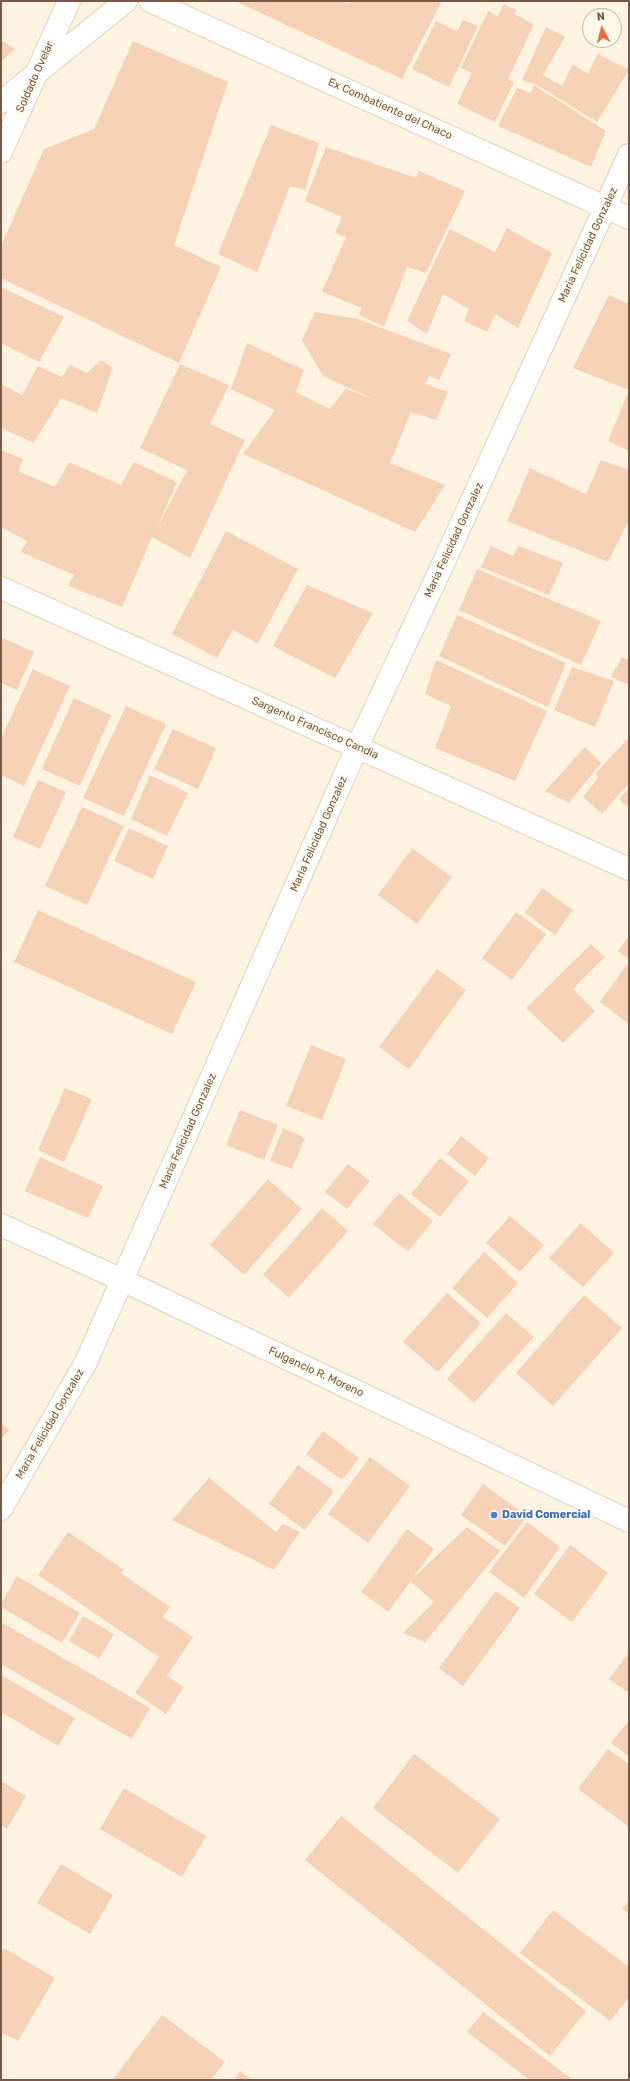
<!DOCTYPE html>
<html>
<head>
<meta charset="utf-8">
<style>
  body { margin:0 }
  #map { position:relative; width:630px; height:2081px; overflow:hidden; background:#fef3e0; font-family:Rubik,sans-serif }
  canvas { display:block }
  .frame { position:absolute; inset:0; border:2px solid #765946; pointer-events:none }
  .north { position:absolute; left:582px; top:8px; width:40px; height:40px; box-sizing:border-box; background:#fff7e8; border:1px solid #c8b8a7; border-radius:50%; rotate:354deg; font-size:11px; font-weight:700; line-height:16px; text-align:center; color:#765946 }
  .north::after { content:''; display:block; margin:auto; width:14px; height:18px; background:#f16a3c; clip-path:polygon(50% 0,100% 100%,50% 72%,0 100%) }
</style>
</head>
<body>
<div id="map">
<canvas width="630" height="2081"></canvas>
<div class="frame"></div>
<div class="north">N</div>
</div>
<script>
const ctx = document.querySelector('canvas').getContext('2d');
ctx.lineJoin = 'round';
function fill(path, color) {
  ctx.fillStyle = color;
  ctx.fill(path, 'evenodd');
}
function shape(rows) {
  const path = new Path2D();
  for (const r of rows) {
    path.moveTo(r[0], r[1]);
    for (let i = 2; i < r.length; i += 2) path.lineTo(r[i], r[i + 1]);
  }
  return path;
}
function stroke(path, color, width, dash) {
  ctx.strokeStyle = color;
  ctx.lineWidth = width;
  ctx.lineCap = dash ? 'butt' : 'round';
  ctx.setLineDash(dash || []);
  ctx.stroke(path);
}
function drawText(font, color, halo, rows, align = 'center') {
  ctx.font = font + ' Rubik,sans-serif';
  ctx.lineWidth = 3;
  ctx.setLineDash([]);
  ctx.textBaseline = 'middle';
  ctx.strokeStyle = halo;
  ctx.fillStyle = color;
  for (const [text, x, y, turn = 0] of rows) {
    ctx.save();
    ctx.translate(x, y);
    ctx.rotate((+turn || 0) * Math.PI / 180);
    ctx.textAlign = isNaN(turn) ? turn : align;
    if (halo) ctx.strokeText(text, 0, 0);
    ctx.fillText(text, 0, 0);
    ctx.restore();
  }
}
fill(shape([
  [235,1,342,1,348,4,349,1,442,1,402,79],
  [504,4,516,10,514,14,534,24,508,79,514,82,495,122,457,104,472,73,461,68,488,11,498,16],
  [463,20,478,26,449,87,412,69,436,21,457,31],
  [546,27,565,37,543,75,562,86,573,64,588,74,598,54,629,70,597,122,537,85,522,80],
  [1,40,15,49,1,62],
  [133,41,228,82,174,245,221,267,179,363,1,278,1,246,44,149,94,129],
  [534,85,606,131,591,167,498,126,517,88,531,93],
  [271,125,319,143,305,190,290,186,257,272,218,254],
  [326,147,416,178,419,171,465,191,426,273,407,267,384,327,359,315,362,308,322,292,346,237,335,233,342,217,305,201],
  [507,228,552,253,518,328,495,314,487,332,464,321,469,309,443,294,427,334,407,321,450,229,495,252],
  [1,287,64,317,39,362,1,343],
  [609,295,629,304,629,451,608,441,629,390,573,368],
  [315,312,358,319,451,354,439,380,429,376,425,384,448,392,436,420,411,412,390,463,445,485,415,532,243,454,275,410,231,389,247,343,304,370,296,392,330,409,346,389,373,399,323,376,302,340],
  [101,360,113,368,97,413,61,398,34,443,1,428,1,384,22,395,38,366,62,377,70,365,87,373],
  [180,364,229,385,210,424,245,440,190,558,152,537,122,607,68,586,74,575,21,552,27,541,1,527,1,450,23,459,18,471,55,487,69,462,121,485,134,462,177,482,156,530,187,470,140,448],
  [601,460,629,470,629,520,608,562,507,521,530,468,586,494],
  [226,531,298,569,258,643,233,630,217,658,172,634],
  [491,546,513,556,519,546,563,563,549,595,481,567],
  [477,569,601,621,581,665,459,610],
  [307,585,373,613,335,678,273,646],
  [457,615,566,663,548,707,439,656],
  [1,637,34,652,17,690,1,683],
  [622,657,629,660,629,685,611,677],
  [436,660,547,711,515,781,435,748,451,706,425,694],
  [572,667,614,681,595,727,554,710],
  [33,669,70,686,24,786,1,775,1,739],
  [74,698,111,715,80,786,42,769],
  [126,706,166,724,124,816,83,798],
  [173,729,216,748,198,789,154,769],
  [629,737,629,783,602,814,583,797,598,778,596,773],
  [585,747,601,763,569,803,545,791],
  [150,775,188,793,167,836,131,819],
  [38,780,66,792,40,849,13,837],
  [629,788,629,808,619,799],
  [82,807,124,826,87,905,45,886],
  [129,828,168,846,153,879,114,861],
  [412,848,452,877,417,924,378,895],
  [542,888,573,910,555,935,525,913],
  [38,910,196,982,172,1034,14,962],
  [516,912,546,934,512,980,482,958],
  [629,936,629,959,618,951],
  [591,944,605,957,573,989,595,1011,563,1043,526,1008],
  [627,964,629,966,629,1024,600,1002],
  [437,969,466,990,409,1069,379,1047],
  [311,1045,346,1059,322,1120,286,1106],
  [65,1088,92,1099,64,1162,38,1150],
  [240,1110,278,1125,264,1160,226,1145],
  [283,1128,305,1138,292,1169,270,1161],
  [461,1136,489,1158,475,1176,447,1154],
  [40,1157,103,1186,88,1218,25,1191],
  [440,1158,469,1181,440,1217,411,1194],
  [348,1164,370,1181,347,1209,325,1192],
  [268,1179,302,1209,244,1275,210,1245],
  [399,1193,433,1221,408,1252,373,1224],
  [322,1208,348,1231,289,1298,263,1275],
  [510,1216,544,1245,520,1272,486,1243],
  [581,1223,614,1253,583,1287,549,1258],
  [484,1252,518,1283,487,1318,452,1288],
  [447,1293,481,1323,438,1372,403,1342],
  [584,1295,622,1328,553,1406,516,1373],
  [506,1313,534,1337,474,1403,447,1379],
  [1,1423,9,1430,1,1439],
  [323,1431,359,1458,342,1480,306,1454],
  [370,1457,410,1486,368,1543,328,1514],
  [298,1465,334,1491,305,1530,269,1504],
  [209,1478,276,1532,283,1524,300,1532,274,1570,172,1520],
  [483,1484,527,1516,505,1546,461,1515],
  [527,1522,560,1547,524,1598,489,1572],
  [467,1527,500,1551,425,1642,403,1633,434,1602,410,1581],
  [407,1529,434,1549,388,1612,361,1592],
  [68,1532,124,1570,121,1573,170,1607,163,1617,193,1637,167,1676,184,1687,166,1714,135,1693,159,1657,38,1575],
  [570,1545,608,1573,572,1622,534,1594],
  [17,1576,80,1613,62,1643,1,1607,1,1604],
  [496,1591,520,1608,463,1686,439,1668],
  [83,1616,114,1634,99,1659,69,1641],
  [1,1622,150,1708,132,1739,1,1664],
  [629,1652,629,1693,609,1679],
  [1,1675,75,1718,58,1746,1,1712],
  [629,1720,629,1757,611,1743],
  [608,1749,629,1764,629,1827,578,1789],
  [414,1754,500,1819,458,1873,373,1808],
  [1,1781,26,1796,7,1829,1,1825],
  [124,1788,206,1836,182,1877,100,1829],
  [341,1816,586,2011,550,2056,305,1860],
  [61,1864,113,1895,90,1934,37,1903],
  [629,1900,629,1914,622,1909],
  [553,1910,629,1967,629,1997,610,2021,520,1953],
  [4,1948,55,1978,18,2041,1,2032,1,1953],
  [483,2012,573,2080,530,2080,467,2032],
  [162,2015,225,2062,211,2080,113,2079],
  [240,2071,252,2080,234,2080]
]), '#f5d1b6');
const street = shape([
  [1,102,126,1],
  [1,1225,122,1280,629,1521],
  [1,1509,86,1362,357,747,443,564,629,155]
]);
const secondary = shape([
  [150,1,629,218],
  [1,152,69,1],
  [1,588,629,869]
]);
stroke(street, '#e2cfbb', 24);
stroke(secondary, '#ead2bb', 24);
stroke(street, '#fff', 22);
stroke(secondary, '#fff', 22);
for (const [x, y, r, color] of [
  [494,1515,4,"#3f7fe0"]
]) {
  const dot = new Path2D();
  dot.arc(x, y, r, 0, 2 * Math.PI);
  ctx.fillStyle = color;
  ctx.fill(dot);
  stroke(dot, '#fff7e8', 1.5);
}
drawText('11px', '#765946', '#fff7e8', [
  ["Soldado Ovelar",35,77,-66],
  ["Ex Combatiente del Chaco",390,109,24],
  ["Maria Felicidad Gonzalez",588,245,-65],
  ["Maria Felicidad Gonzalez",454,540,-65],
  ["Sargento Francisco Candia",315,728,24],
  ["Maria Felicidad Gonzalez",319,834,-66],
  ["Maria Felicidad Gonzalez",188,1131,-66],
  ["Fulgencio R. Moreno",316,1372,25],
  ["Maria Felicidad Gonzalez",50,1424,-60]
]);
drawText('bold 11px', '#366cbe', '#fff7e8', [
  ["David Comercial",502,1515]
], 'left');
</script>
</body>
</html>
